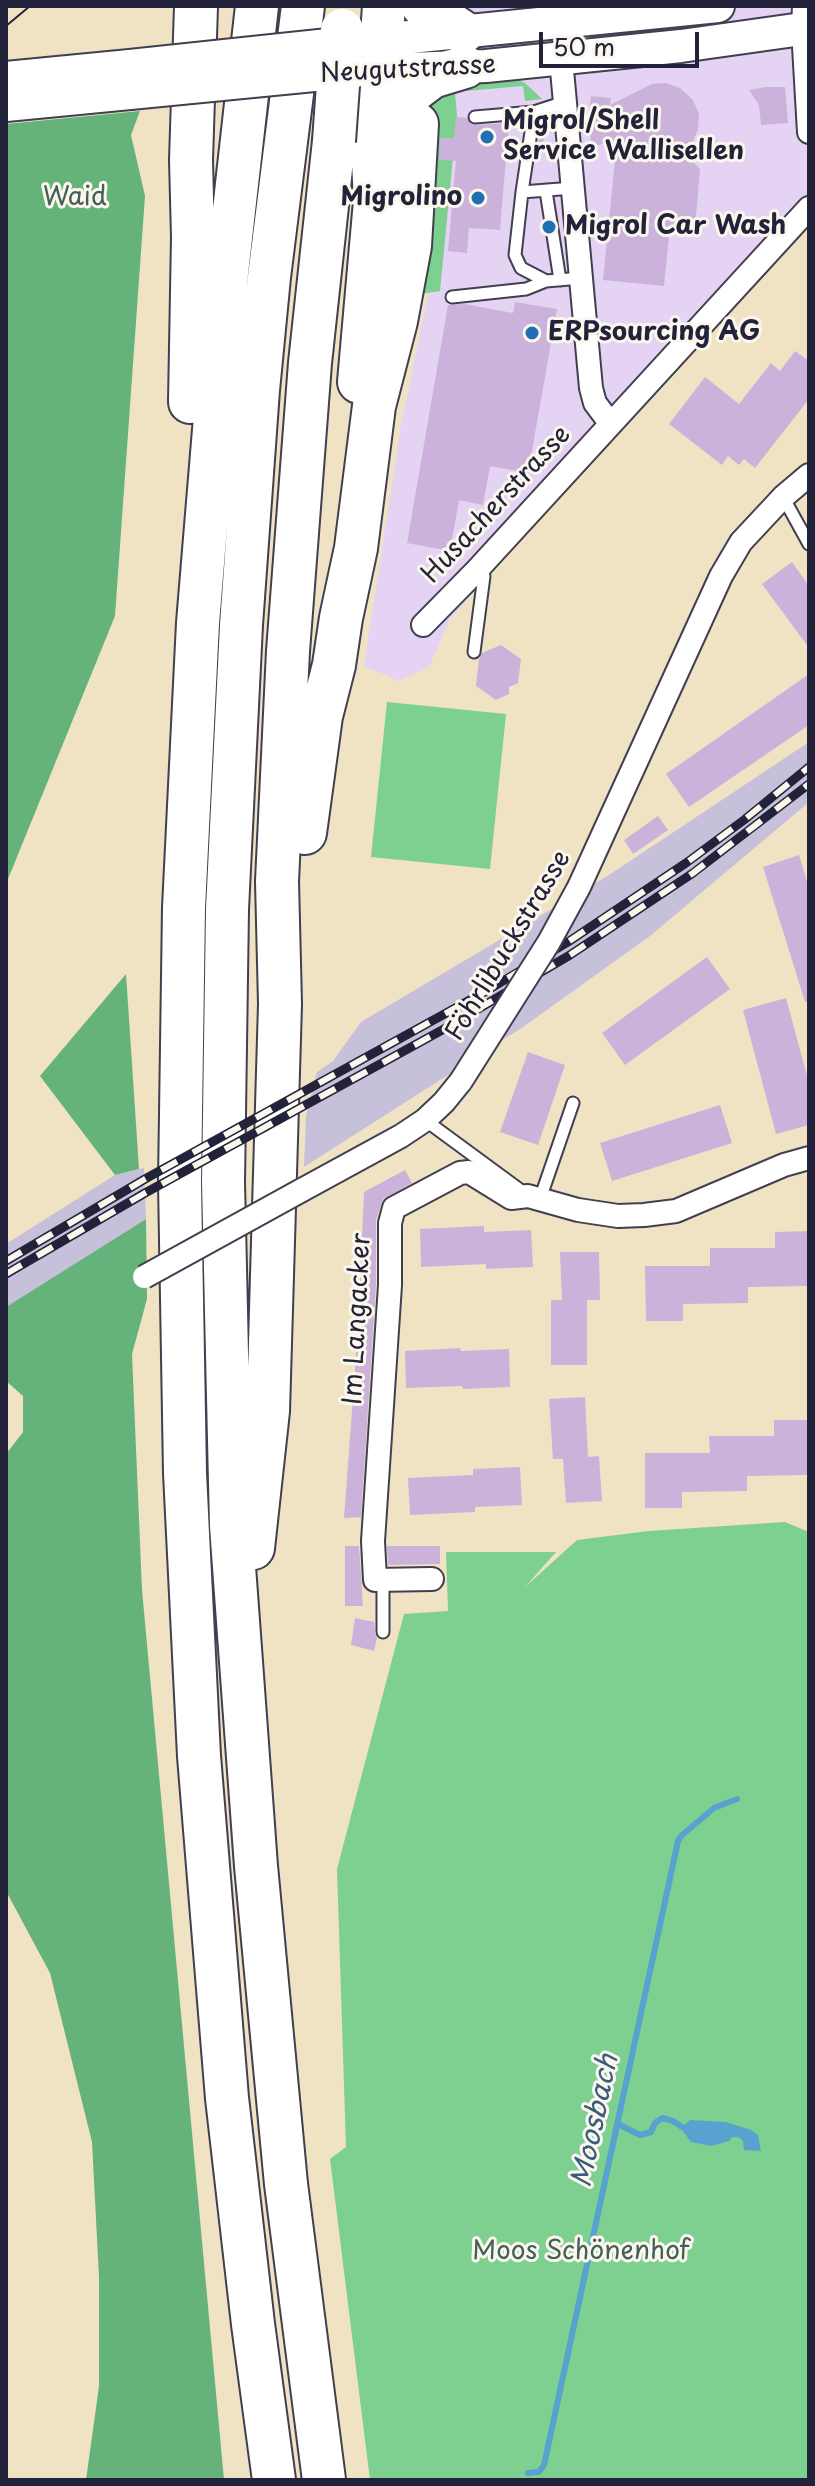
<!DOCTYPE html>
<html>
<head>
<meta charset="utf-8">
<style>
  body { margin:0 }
  #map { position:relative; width:815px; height:2486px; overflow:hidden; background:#efe3c4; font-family:"Playpen Sans",sans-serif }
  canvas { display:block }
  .frame { position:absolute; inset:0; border:8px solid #22223b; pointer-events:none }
  .scale { position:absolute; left:539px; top:32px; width:160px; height:36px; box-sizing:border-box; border:4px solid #22223b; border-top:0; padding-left:10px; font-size:24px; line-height:28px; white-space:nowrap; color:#22223b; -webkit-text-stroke:6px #fbf7ec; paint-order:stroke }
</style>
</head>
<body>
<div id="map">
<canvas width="815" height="2486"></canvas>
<div class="frame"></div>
<div class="scale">50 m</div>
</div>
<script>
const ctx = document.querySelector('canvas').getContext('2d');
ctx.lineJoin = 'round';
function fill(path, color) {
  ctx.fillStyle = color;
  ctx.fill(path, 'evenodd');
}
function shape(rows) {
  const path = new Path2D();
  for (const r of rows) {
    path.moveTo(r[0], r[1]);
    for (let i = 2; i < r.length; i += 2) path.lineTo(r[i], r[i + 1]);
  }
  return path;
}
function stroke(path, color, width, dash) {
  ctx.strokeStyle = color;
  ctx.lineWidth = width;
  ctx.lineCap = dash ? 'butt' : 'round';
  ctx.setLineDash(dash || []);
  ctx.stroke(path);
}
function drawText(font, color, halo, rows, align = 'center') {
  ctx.font = font + ' "Playpen Sans",sans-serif';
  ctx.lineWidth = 6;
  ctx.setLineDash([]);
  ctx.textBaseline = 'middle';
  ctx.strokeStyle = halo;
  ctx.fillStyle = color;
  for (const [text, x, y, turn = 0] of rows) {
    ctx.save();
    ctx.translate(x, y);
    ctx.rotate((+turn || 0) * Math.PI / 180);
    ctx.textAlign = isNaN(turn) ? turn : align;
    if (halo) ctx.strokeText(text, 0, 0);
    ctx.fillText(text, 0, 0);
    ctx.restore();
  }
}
fill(shape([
  [440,6,797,6,809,49,809,221,450,619,429,667,399,681,364,666,401,425,432,275,425,165]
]), '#e4d3f2');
fill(shape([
  [809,742,809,802,650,936,523,1027,304,1167,306,1116,317,1072,333,1061,361,1022,609,875],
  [144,1168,146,1219,6,1307,6,1244,115,1175]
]), '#c6c0da');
fill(shape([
  [517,80,525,83,542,99,525,101,523,86,455,92,457,116,440,291,408,296,415,103,449,87],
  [387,702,506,714,490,869,371,857],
  [785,1522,809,1532,809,2480,370,2480,330,2159,346,2147,337,1869,404,1614,448,1611,446,1552,556,1552,525,1587,577,1540,649,1531]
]), '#7ed091');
fill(shape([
  [140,111,131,135,145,196,115,616,6,884,6,124],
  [126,974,139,1169,115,1175,40,1076],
  [146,1219,147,1299,132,1354,142,1590,224,2480,86,2480,99,2386,99,2277,92,2142,50,1973,6,1891,6,1454,23,1432,23,1396,6,1381,6,1307]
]), '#66b27b');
fill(shape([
  [690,2120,726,2122,751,2130,758,2135,761,2151,744,2150,743,2141,738,2137,732,2137,729,2141,711,2146,691,2142,682,2130,682,2127]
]), '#57a2cf');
stroke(shape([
  [618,2124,640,2135,651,2132,655,2123,662,2118,673,2121,682,2127],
  [528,2473,539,2472,544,2465,678,1841,682,1835,714,1808,737,1799]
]), '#57a2cf', 6);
fill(shape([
  [666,83,680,88,693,100,699,114,698,130,686,155,700,169,695,228,670,226,664,286,603,280,617,140,592,147,588,122,591,96,611,98,610,105,652,84],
  [766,87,785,87,788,123,761,125,759,105,749,90],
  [456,117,467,118,471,124,475,125,509,123,500,230,469,228,467,253,448,251,456,161,439,160,440,138,454,138],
  [541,125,545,126,542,157,536,157],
  [515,302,557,309,528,473,490,466,483,505,459,500,450,551,407,543,448,305,464,304,513,313],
  [795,351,809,361,809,399,755,468,744,459,739,465,728,456,722,465,669,424,705,377,739,404,771,363,780,371],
  [792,562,809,586,809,648,762,584],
  [501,645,521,659,518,683,509,687,509,694,496,700,476,686,479,659,482,653],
  [809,674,809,725,689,807,666,774],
  [658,816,668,830,633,854,624,840],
  [799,855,809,888,809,1001,805,1002,763,867],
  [707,957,730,989,625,1065,602,1033],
  [786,998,809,1083,809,1125,776,1134,743,1010],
  [528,1052,565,1065,538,1145,500,1132],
  [720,1105,732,1143,612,1181,600,1143],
  [405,1170,412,1183,383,1199,376,1220,376,1285,361,1517,344,1518,358,1330,364,1192],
  [484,1226,484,1232,531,1230,533,1267,486,1269,486,1264,421,1267,420,1229],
  [809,1231,809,1286,748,1287,748,1303,683,1304,683,1321,646,1321,645,1266,710,1266,710,1248,775,1248,775,1232],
  [560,1252,599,1252,600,1300,587,1300,587,1365,551,1365,551,1300,562,1300],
  [460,1348,461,1351,509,1349,510,1387,463,1389,462,1386,406,1388,405,1351],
  [585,1397,588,1457,599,1456,602,1501,566,1503,563,1459,553,1459,549,1399],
  [774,1420,809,1420,809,1475,747,1476,747,1491,682,1492,682,1508,645,1508,645,1453,710,1453,709,1436,774,1436],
  [520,1467,522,1505,475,1507,475,1512,410,1515,408,1478,473,1475,473,1469],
  [345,1546,359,1546,363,1606,345,1606],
  [387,1546,440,1546,440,1564,388,1565],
  [355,1618,374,1622,375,1633,377,1638,374,1651,351,1645]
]), '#cbb2da');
const lane = shape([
  [565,102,534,112,522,192,515,255,521,268,546,281,581,278],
  [475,117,534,112],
  [546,191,560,280],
  [522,192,573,188],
  [452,297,526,289,546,281],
  [783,497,809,544],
  [474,652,484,576,478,570],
  [425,1120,527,1195],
  [540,1199,573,1103],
  [383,1581,383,1632]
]);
const street = shape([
  [804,6,803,29,809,132],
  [561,59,591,388,595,403,610,423],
  [423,625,477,570,809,208],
  [579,887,721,576,741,542,783,497,809,475],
  [302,1190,401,1136,425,1120,444,1102,461,1081],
  [432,1579,375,1580,373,1541,390,1285,390,1223,394,1208,460,1173,469,1172,511,1198,528,1196,578,1210,618,1216,644,1215,676,1211,784,1165,809,1158]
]);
const secondary = shape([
  [360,42,718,6],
  [358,71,486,66,681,46,809,28],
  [6,78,130,66],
  [6,105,130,93]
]);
const highway = shape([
  [257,6,227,273,198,623,184,908,180,1182,185,1473,199,1756,227,2098,253,2324,274,2480],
  [303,6,269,277,258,390,241,625,227,909,223,1182,231,1526,256,1866,286,2184,324,2480],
  [423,6,463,32],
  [387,150,399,114,412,92,432,77,465,67],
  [359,382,375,201,373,161,384,6],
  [190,402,193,237,191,160,196,6],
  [305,833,321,716,334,665,341,618,356,548,374,406,396,321,410,246,417,124],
  [253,1548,268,1411,280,1004,277,881,288,651,310,363,334,141]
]);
stroke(lane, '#413f50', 15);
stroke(street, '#413f50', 26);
stroke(secondary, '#413f50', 36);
stroke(highway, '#413f50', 46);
stroke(lane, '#fff', 11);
stroke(street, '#fff', 22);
stroke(secondary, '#fff', 32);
stroke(highway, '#fff', 42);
stroke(shape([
  [6,26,30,6]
]), '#22223b', 2);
const rail = shape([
  [6,1261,145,1179,488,990,568,942,686,863,744,820,809,767],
  [6,1274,145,1193,444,1029,570,955,693,873,809,784]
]);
stroke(rail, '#22223b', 9);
stroke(rail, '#fbf7ec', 6, [18]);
const streetBridge = shape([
  [461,1081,549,942,579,887],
  [144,1277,302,1190]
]);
const secondaryBridge = shape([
  [130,66,357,42],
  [130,93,355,71]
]);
const highwayBridge = shape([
  [334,141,342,30]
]);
stroke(streetBridge, '#413f50', 26, []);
stroke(secondaryBridge, '#413f50', 36, []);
stroke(highwayBridge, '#413f50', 46, []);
stroke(streetBridge, '#fff', 22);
stroke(secondaryBridge, '#fff', 32);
stroke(highwayBridge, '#fff', 42);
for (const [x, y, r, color] of [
  [487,137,8,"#1f6fb2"],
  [478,198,8,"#1f6fb2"],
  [549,227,8,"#1f6fb2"],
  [532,333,8,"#1f6fb2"]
]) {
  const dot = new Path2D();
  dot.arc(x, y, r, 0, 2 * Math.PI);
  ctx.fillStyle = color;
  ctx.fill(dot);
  stroke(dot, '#fbf7ec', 3);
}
drawText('26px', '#22223b', '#fbf7ec', [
  ["Neugutstrasse",408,70,-3],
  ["Husacherstrasse",497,505,-47],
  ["Föhrlibuckstrasse",509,946,-59],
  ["Im Langacker",358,1319,-87]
]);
drawText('bold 26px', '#22223b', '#fbf7ec', [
  ["Migrol/Shell",503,122],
  ["Service Wallisellen",503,152],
  ["Migrolino",462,198,"right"],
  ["Migrol Car Wash",565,227],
  ["ERPsourcing AG",548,333]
], 'left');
drawText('26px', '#425f59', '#fbf7ec', [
  ["Waid",75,198],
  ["Moos Schönenhof",581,2252]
]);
drawText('italic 28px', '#3a5c7e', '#fbf7ec', [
  ["Moosbach",596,2121,-78]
]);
</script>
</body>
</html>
